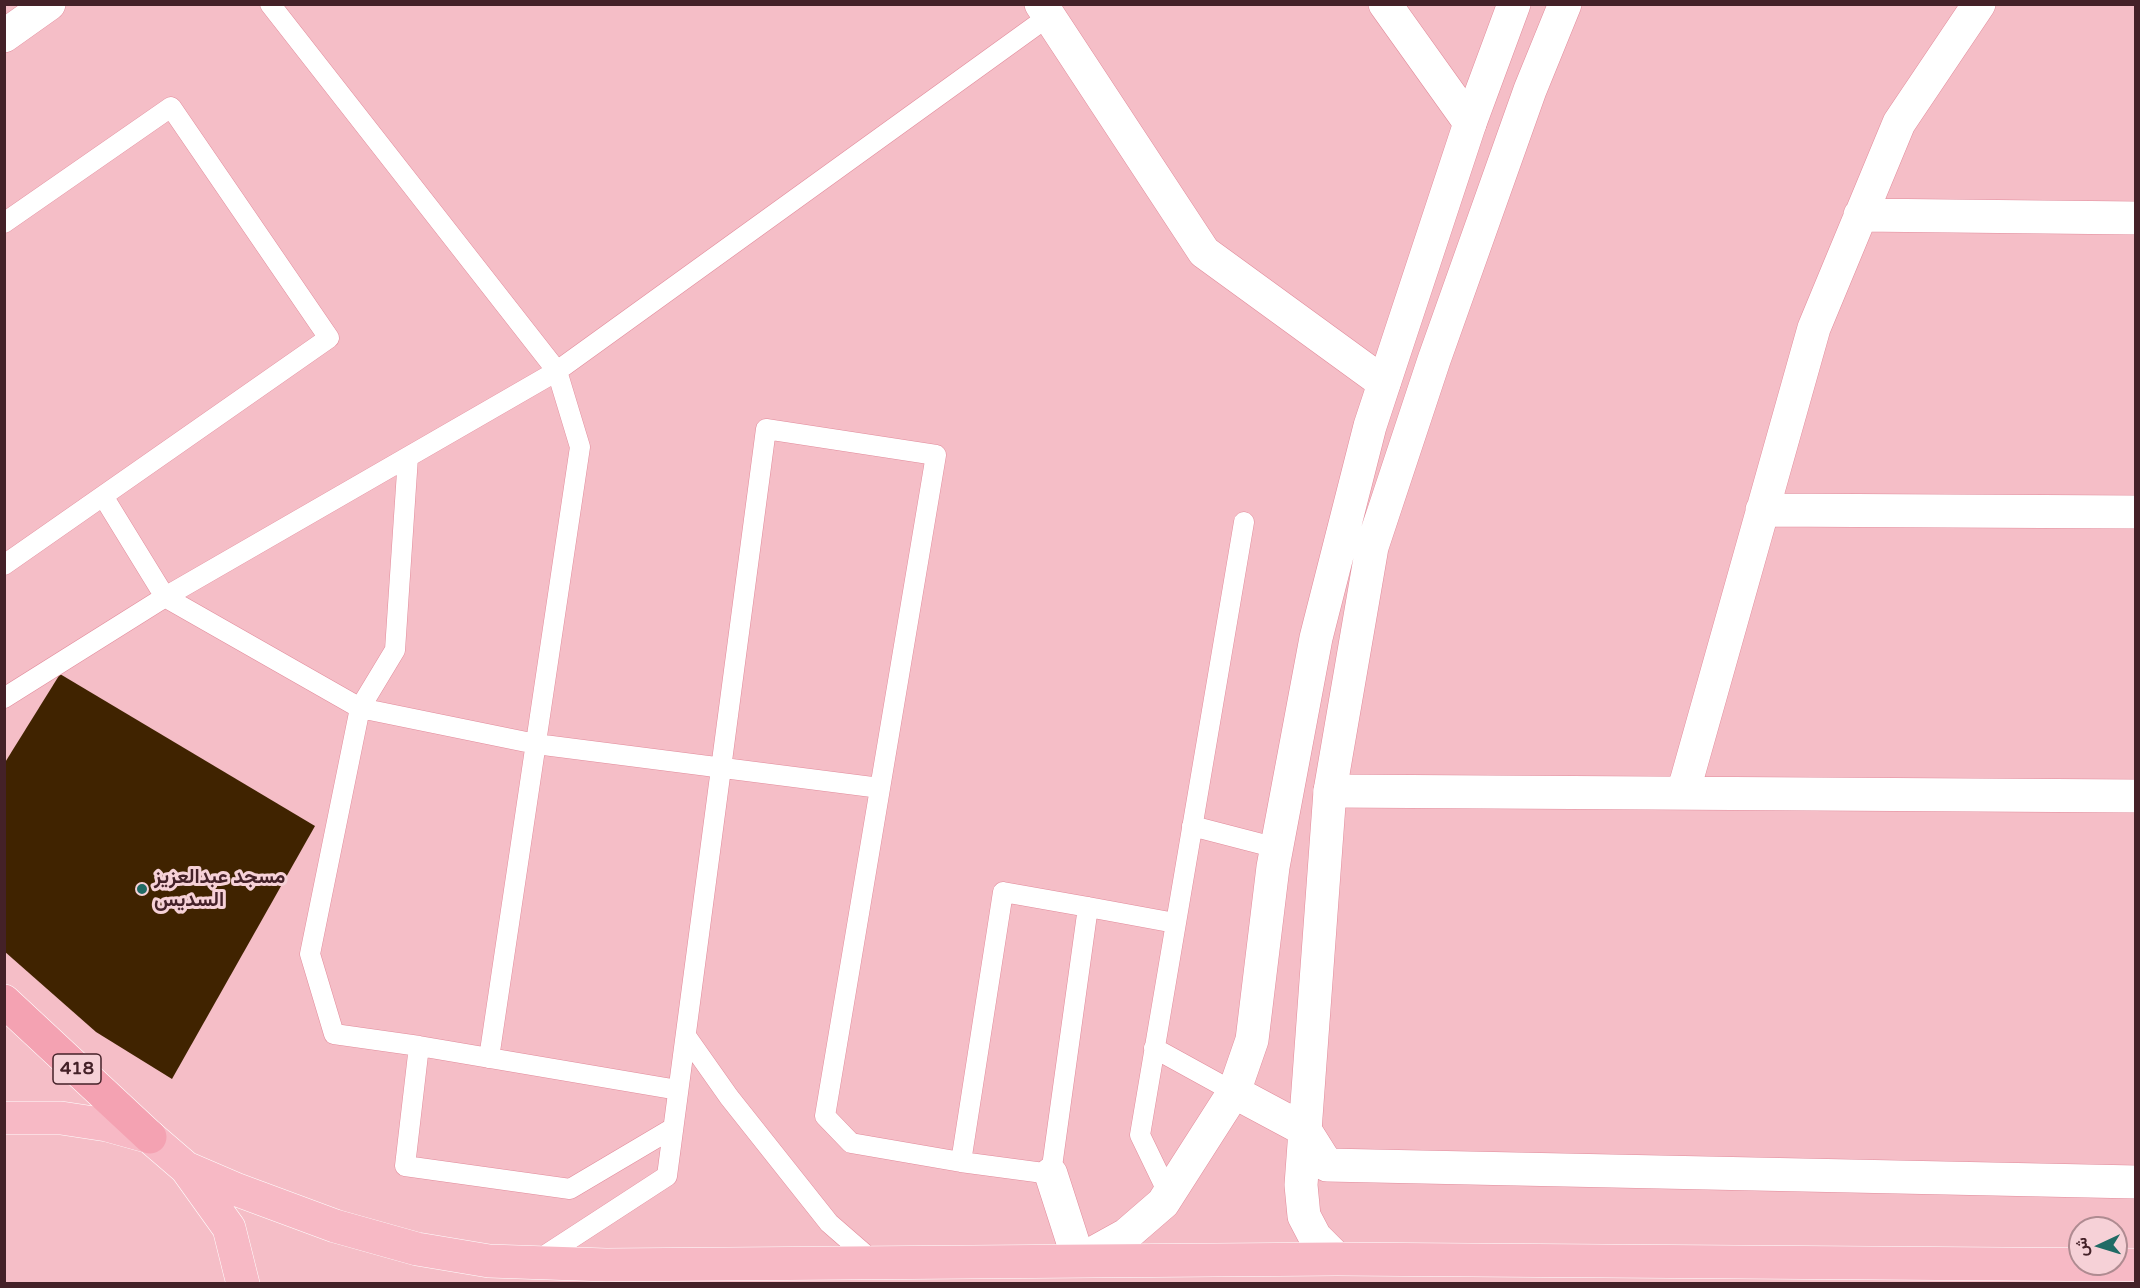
<!DOCTYPE html>
<html>
<head>
<meta charset="utf-8">
<style>
  body { margin:0 }
  #map { position:relative; width:2140px; height:1288px; overflow:hidden; background:#f5bec7; font-family:"Varela Round",Vazirmatn,sans-serif }
  canvas { display:block }
  .frame { position:absolute; inset:0; border:6px solid #442128; pointer-events:none }
  .north { position:absolute; left:2068px; top:1216px; width:60px; height:60px; box-sizing:border-box; background:#f6d1d7; border:2px solid #af8b91; border-radius:50%; rotate:266deg; font-size:16px; font-weight:700; line-height:24px; text-align:center; color:#442128 }
  .north::after { content:''; display:block; margin:auto; width:21px; height:27px; background:#206b65; clip-path:polygon(50% 0,100% 100%,50% 72%,0 100%) }
</style>
</head>
<body>
<div id="map">
<canvas width="2140" height="1288"></canvas>
<div class="frame"></div>
<div class="north">ش</div>
</div>
<script>
const ctx = document.querySelector('canvas').getContext('2d');
ctx.lineJoin = 'round';
function fill(path, color) {
  ctx.fillStyle = color;
  ctx.fill(path, 'evenodd');
}
function shape(rows) {
  const path = new Path2D();
  for (const r of rows) {
    path.moveTo(r[0], r[1]);
    for (let i = 2; i < r.length; i += 2) path.lineTo(r[i], r[i + 1]);
  }
  return path;
}
function stroke(path, color, width, dash) {
  ctx.strokeStyle = color;
  ctx.lineWidth = width;
  ctx.lineCap = dash ? 'butt' : 'round';
  ctx.setLineDash(dash || []);
  ctx.stroke(path);
}
function drawText(font, color, halo, rows, align = 'center') {
  ctx.font = font + ' "Varela Round",Vazirmatn,sans-serif';
  ctx.lineWidth = 6;
  ctx.setLineDash([]);
  ctx.textBaseline = 'middle';
  ctx.strokeStyle = halo;
  ctx.fillStyle = color;
  for (const [text, x, y, turn = 0] of rows) {
    ctx.save();
    ctx.translate(x, y);
    ctx.rotate((+turn || 0) * Math.PI / 180);
    ctx.textAlign = isNaN(turn) ? turn : align;
    if (halo) ctx.strokeText(text, 0, 0);
    ctx.fillText(text, 0, 0);
    ctx.restore();
  }
}
fill(shape([
  [60,674,315,826,172,1079,96,1032,4,951,4,764]
]), '#402300');
const service = shape([
  [270,4,557,371,580,447,489,1058],
  [4,223,171,107,329,338,4,565],
  [408,457,395,650,360,708,310,954,334,1034,419,1046],
  [103,496,165,597,360,708,536,744,880,788],
  [4,698,165,597,557,371,1049,16],
  [1192,826,1277,848],
  [1088,907,1051,1174,961,1162,1003,892,1088,907,1175,923],
  [686,1036,729,1097,829,1223,875,1263],
  [1154,1048,1234,1092],
  [673,1128,570,1189,405,1166,419,1046,678,1090],
  [1168,1193,1140,1135,1244,522],
  [538,1260,667,1176,766,429,936,455,825,1116,851,1143,961,1162]
]);
const minor = shape([
  [1041,4,1204,252,1384,383],
  [1385,4,1470,123],
  [1860,215,2136,218],
  [1762,510,2136,512],
  [1330,791,2136,796],
  [1683,793,1814,328,1899,123,1979,4],
  [1305,1130,1327,1165,2136,1182],
  [1051,1174,1079,1261]
]);
const tertiary = shape([
  [4,36,49,4],
  [1234,1092,1305,1130],
  [1337,1259,1315,1237,1304,1216,1301,1185,1330,791,1372,547,1434,360,1530,90,1565,4],
  [1079,1261,1126,1235,1163,1203,1234,1092,1252,1040,1273,867,1316,638,1370,426,1470,123,1514,4]
]);
const primary = shape([
  [4,1118,61,1118,107,1125,150,1137,186,1168,229,1228,243,1284],
  [186,1168,235,1189,335,1226,417,1249,489,1261,606,1265,1337,1259,2136,1265]
]);
const trunk = shape([
  [4,1001,150,1137]
]);
stroke(service, '#e18b9b', 21);
stroke(minor, '#e18b9b', 34);
stroke(tertiary, '#e18b9b', 34);
stroke(primary, '#fff', 34);
stroke(trunk, '#fff', 34);
stroke(service, '#fff', 20);
stroke(minor, '#fff', 33);
stroke(tertiary, '#fff', 33);
stroke(primary, '#f7b9c5', 33);
stroke(trunk, '#f4a2b2', 33);
for (const [x, y, r, color] of [
  [142,889,6,"#206b65"]
]) {
  const dot = new Path2D();
  dot.arc(x, y, r, 0, 2 * Math.PI);
  ctx.fillStyle = color;
  ctx.fill(dot);
  stroke(dot, '#f6d1d7', 2);
}
for (const [x, y, w] of [
  [77,1069,48]
]) {
  const box = new Path2D();
  box.roundRect(x - w / 2, y - 15, w, 30, 4.5);
  ctx.fillStyle = '#f6d1d7';
  ctx.fill(box);
  stroke(box, '#442128', 1.5);
}
drawText('bold 18px', '#442128', null, [
  ["418",77,1069]
]);
drawText('bold 20px', '#442128', '#f6d1d7', [
  ["مسجد عبدالعزيز",154,878],
  ["السديس",154,901]
], 'left');
</script>
</body>
</html>
